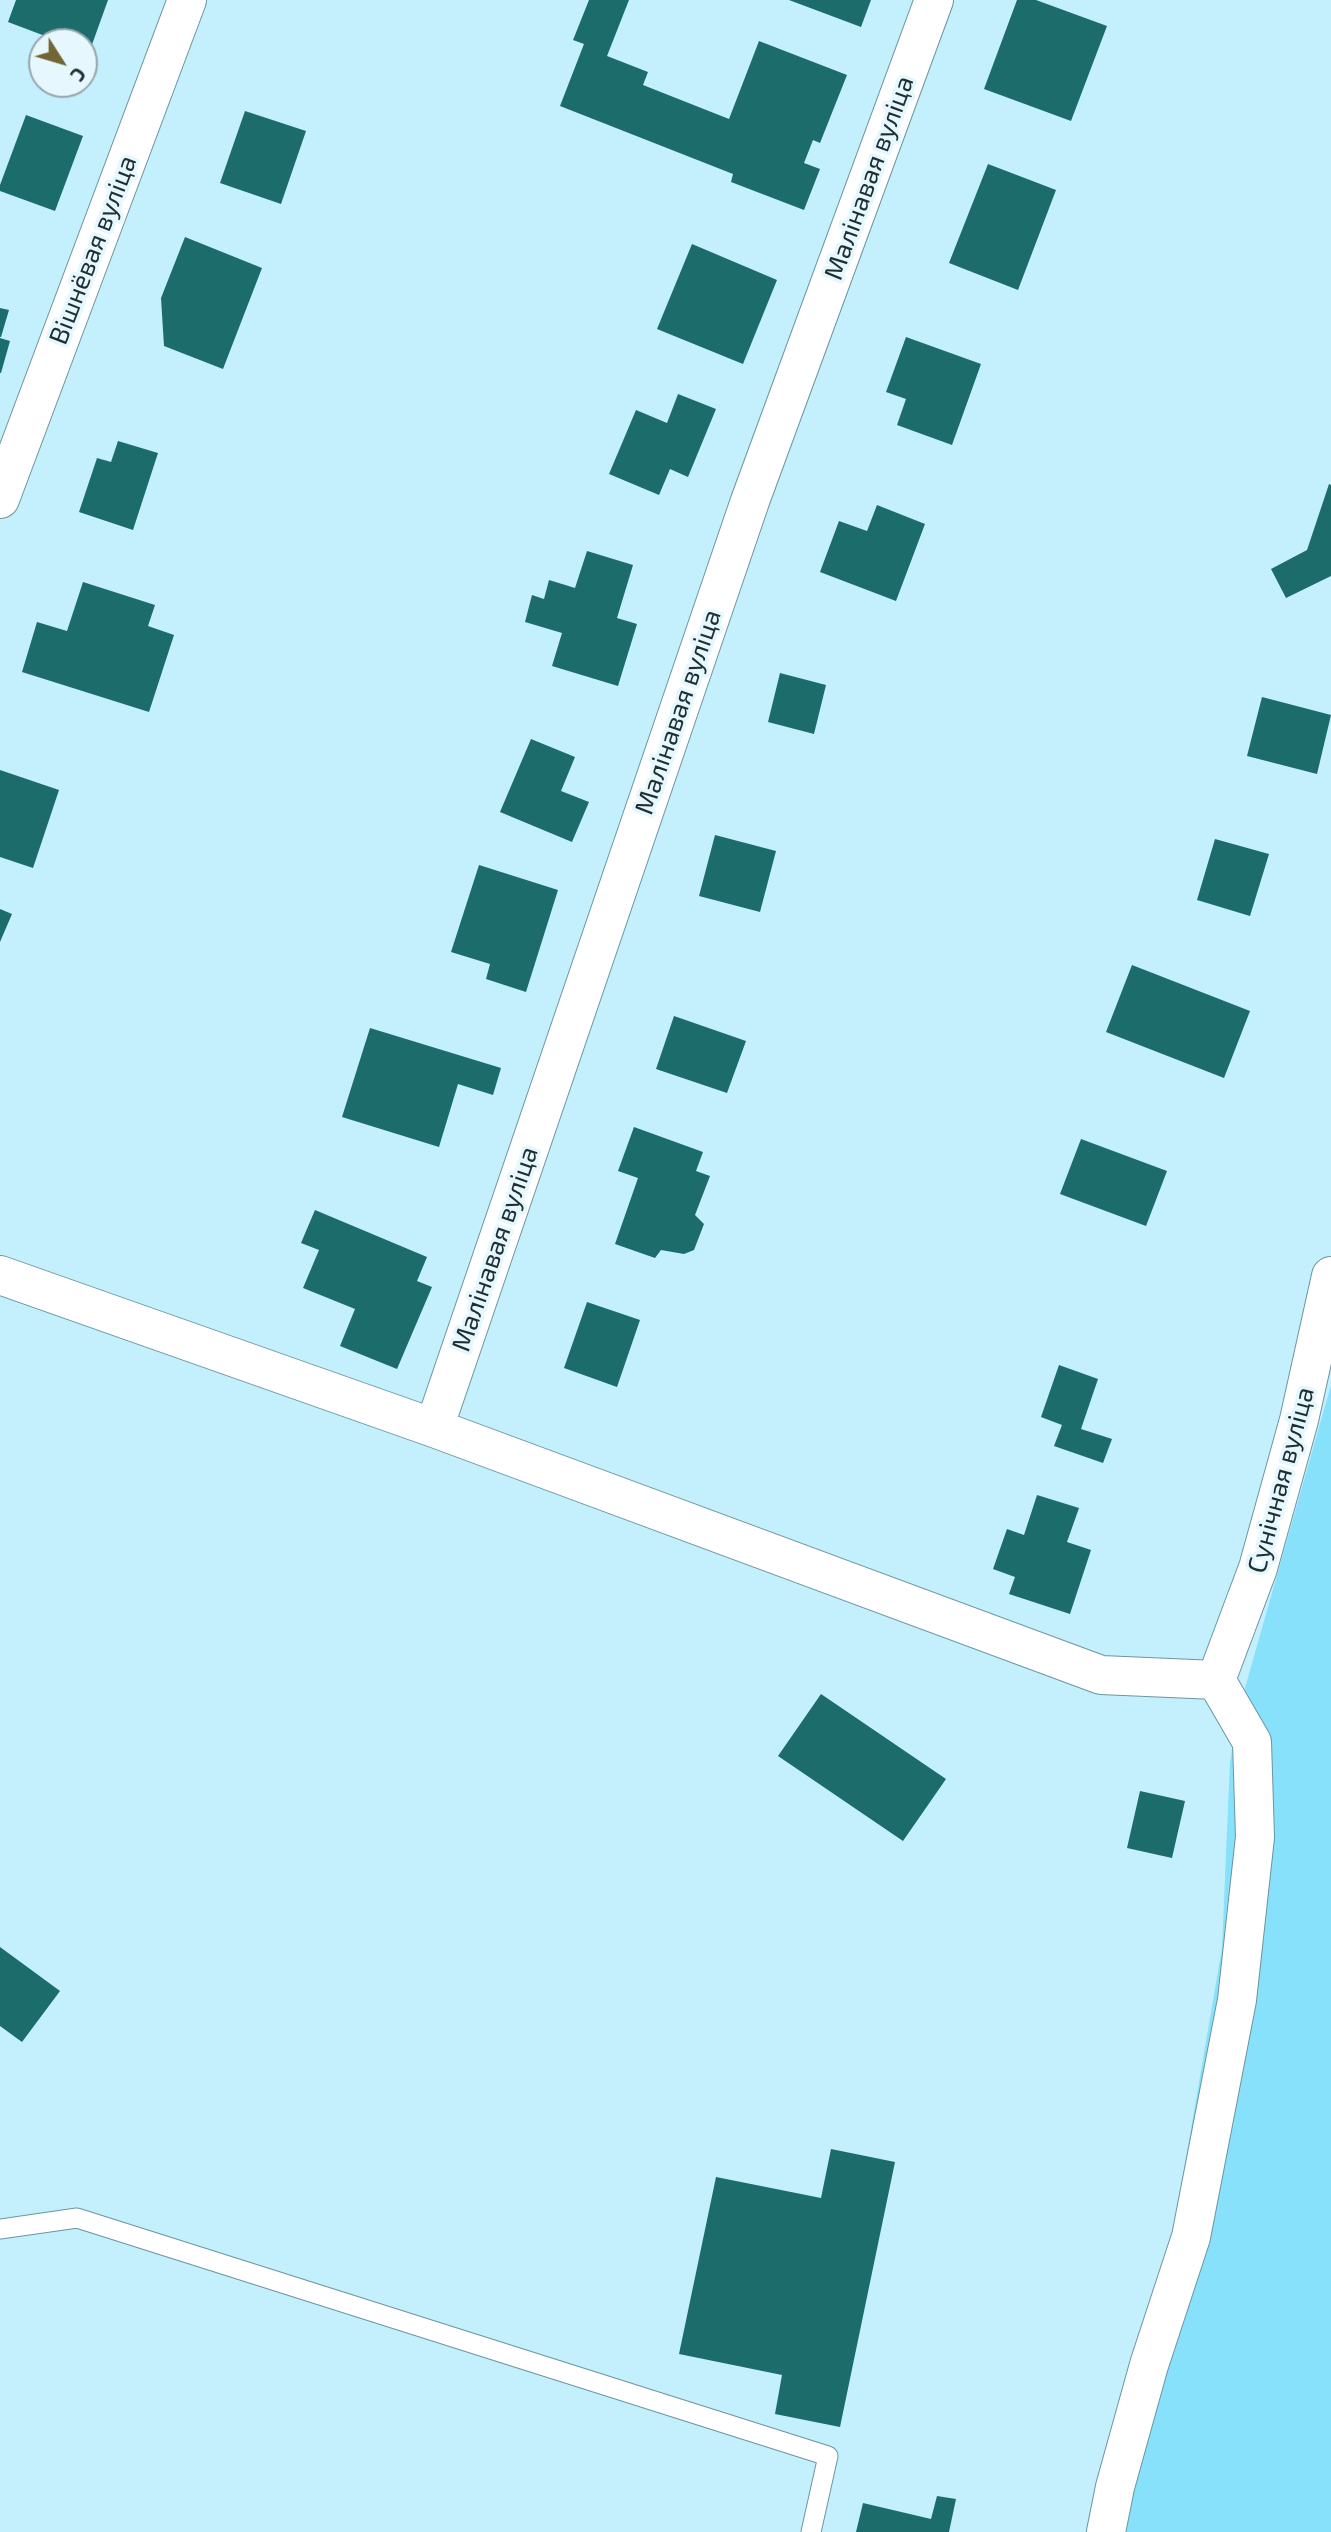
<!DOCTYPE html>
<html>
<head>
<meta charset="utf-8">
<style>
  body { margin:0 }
  #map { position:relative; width:1331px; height:2532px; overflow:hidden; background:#c4effc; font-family:"Exo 2",sans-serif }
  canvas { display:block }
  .north { position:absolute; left:28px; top:28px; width:70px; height:70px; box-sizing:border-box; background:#e6f7fd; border:2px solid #96a7ad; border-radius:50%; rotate:127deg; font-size:19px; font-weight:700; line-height:28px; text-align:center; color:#1e2f34 }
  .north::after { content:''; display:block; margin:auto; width:24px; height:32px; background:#736634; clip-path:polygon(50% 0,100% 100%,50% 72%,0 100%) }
</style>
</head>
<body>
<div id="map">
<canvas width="1331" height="2532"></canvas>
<div class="north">С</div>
</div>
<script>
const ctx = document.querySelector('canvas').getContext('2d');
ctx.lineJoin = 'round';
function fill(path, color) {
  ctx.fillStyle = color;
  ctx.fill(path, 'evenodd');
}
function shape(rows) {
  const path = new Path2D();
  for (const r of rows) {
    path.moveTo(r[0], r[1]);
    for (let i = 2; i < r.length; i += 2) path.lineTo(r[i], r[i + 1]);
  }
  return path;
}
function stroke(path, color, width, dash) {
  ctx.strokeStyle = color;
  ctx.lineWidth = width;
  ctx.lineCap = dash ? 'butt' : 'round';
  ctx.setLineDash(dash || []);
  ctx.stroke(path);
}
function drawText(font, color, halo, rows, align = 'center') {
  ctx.font = font + ' "Exo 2",sans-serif';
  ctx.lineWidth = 7;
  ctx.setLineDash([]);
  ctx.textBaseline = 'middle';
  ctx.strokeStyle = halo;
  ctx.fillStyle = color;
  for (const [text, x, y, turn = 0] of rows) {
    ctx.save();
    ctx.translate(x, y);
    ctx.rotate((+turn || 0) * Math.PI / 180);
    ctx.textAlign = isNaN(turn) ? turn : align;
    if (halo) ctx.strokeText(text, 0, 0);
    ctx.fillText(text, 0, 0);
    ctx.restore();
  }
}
fill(shape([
  [1331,1385,1331,2532,1122,2532,1222,1948,1230,1762,1239,1709]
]), '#88e1fa');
fill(shape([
  [16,0,108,0,89,53,84,51,84,42,61,42,8,22],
  [589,0,629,0,607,56,648,72,643,85,729,119,759,41,847,75,820,143,813,140,804,163,820,169,804,210,731,182,733,174,560,106,584,44,573,40],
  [789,0,871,0,861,27],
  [1017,0,1036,0,1107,26,1071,121,984,89],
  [245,111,306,131,281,204,220,183],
  [26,115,83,136,55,211,0,191,0,185],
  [988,164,1056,190,1018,290,949,263],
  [185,237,262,268,223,369,164,346,161,298],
  [692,244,777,280,743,364,657,329],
  [0,308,9,310,1,337,0,337],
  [906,337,981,364,952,445,897,425,906,399,886,392],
  [0,338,10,341,1,373,0,373],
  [678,394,716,409,688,477,670,469,659,495,609,474,636,410,667,423],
  [118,441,158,453,133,530,79,512,97,458,111,462],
  [1329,484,1331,485,1331,576,1286,598,1271,569,1307,550],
  [877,505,925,524,896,601,820,572,839,521,867,531],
  [587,551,633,565,617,618,637,624,618,686,552,666,562,633,525,622,532,595,544,599,549,580,575,588],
  [83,582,155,605,148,626,174,635,149,712,22,672,37,622,67,631],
  [780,673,826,685,814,734,768,722],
  [1262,697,1331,715,1317,774,1247,756],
  [531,739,575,757,561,791,589,802,572,842,500,812],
  [0,770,59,790,33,868,0,857],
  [715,835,776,851,760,912,699,896],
  [1215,839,1269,854,1250,916,1197,900],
  [479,865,558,890,526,992,486,979,490,964,451,952],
  [0,909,12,914,0,942],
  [1132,965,1250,1011,1224,1078,1106,1032],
  [674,1016,746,1041,727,1093,656,1069],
  [370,1028,501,1068,493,1095,458,1084,439,1147,342,1117],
  [634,1127,703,1152,696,1171,710,1176,695,1215,704,1224,694,1250,684,1254,661,1250,655,1258,615,1244,638,1178,618,1171],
  [1081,1139,1167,1171,1146,1226,1060,1194],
  [315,1210,427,1257,417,1281,432,1287,397,1369,340,1346,355,1309,303,1288,319,1250,301,1243],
  [587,1302,640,1320,617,1387,564,1368],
  [1059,1365,1098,1379,1081,1429,1112,1439,1103,1463,1054,1446,1062,1425,1041,1417],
  [1037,1495,1079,1508,1067,1542,1091,1550,1070,1614,1009,1594,1015,1577,993,1569,1007,1529,1024,1535],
  [821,1694,946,1779,903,1841,778,1756],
  [1140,1791,1185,1801,1172,1858,1127,1848],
  [0,1947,60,1991,22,2042,0,2026],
  [831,2149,895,2162,840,2427,775,2414,782,2375,679,2354,716,2177,821,2198],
  [937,2496,956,2499,949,2532,856,2532,863,2503,931,2519]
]), '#1c6c6b');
const service = shape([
  [0,2229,77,2218,828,2456,811,2532]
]);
const minor = shape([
  [0,499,187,0],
  [0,1275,434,1428,1101,1675,1216,1680],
  [434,1428,750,501,934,0],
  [1216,1680,1258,1568,1299,1420,1331,1276],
  [1106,2532,1115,2487,1149,2365,1191,2237,1237,2000,1255,1837,1252,1742,1216,1680]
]);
stroke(service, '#6c95a1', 21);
stroke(minor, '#6c95a1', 40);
stroke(service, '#fff', 19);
stroke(minor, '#fff', 38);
drawText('26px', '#1e2f34', '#e6f7fd', [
  ["Малінавая вуліца",869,178,-70],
  ["Вішнёвая вуліца",93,250,-69],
  ["Малінавая вуліца",678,712,-71],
  ["Малінавая вуліца",495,1249,-71],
  ["Сунічная вуліца",1281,1480,-75]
]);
</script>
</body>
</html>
